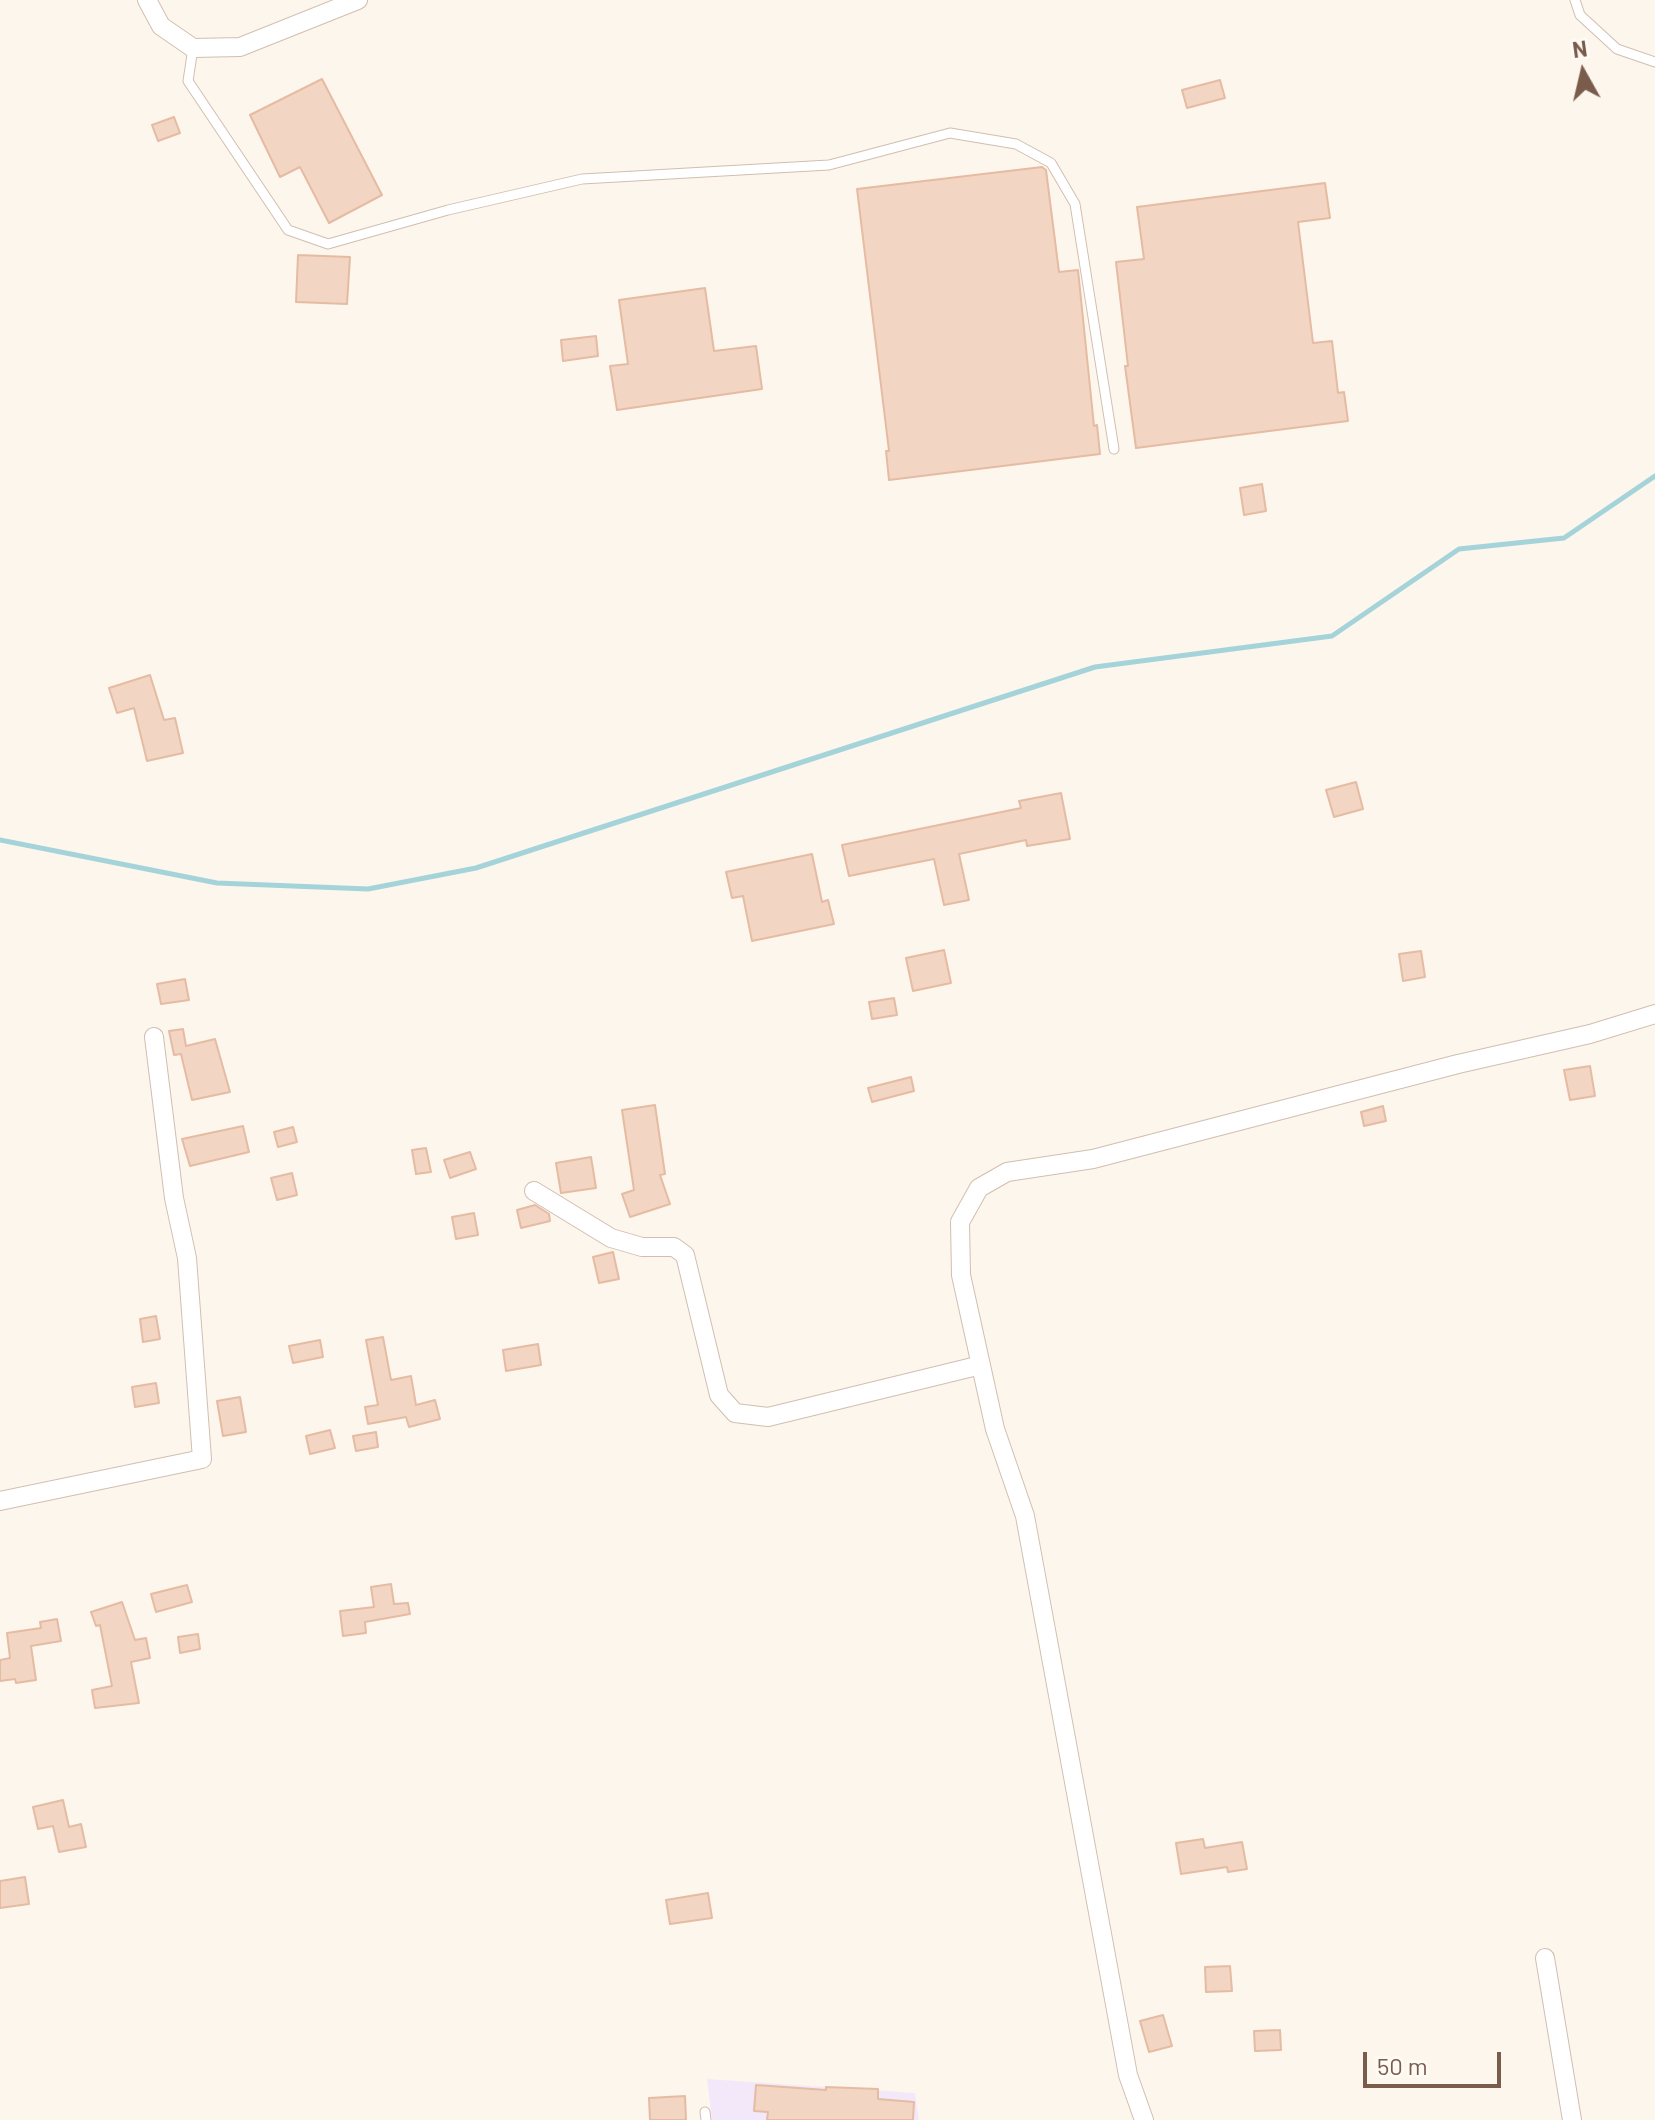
<!DOCTYPE html>
<html>
<head>
<meta charset="utf-8">
<style>
  body { margin:0 }
  #map { position:relative; width:1655px; height:2120px; overflow:hidden; background:#fdf6ec; font-family:Barlow,sans-serif }
  canvas { display:block }
  .north { position:absolute; left:1543px; top:32px; width:80px; height:80px; -webkit-text-stroke:6px #fffaf3; paint-order:stroke; rotate:352deg; font-size:22px; font-weight:700; line-height:32px; text-align:center; color:#7a5c4d }
  .north::after { content:''; display:block; margin:auto; width:28px; height:36px; background:#7a5c4d; clip-path:polygon(50% 0,100% 100%,50% 72%,0 100%) }
  .scale { position:absolute; left:1363px; top:2052px; width:138px; height:36px; box-sizing:border-box; border:4px solid #7a5c4d; border-top:0; padding-left:10px; font-size:24px; line-height:28px; white-space:nowrap; color:#7a5c4d; -webkit-text-stroke:6px #fffaf3; paint-order:stroke }
</style>
</head>
<body>
<div id="map">
<canvas width="1655" height="2120"></canvas>
<div class="north">N</div>
<div class="scale">50 m</div>
</div>
<script>
const ctx = document.querySelector('canvas').getContext('2d');
ctx.lineJoin = 'round';
function fill(path, color) {
  ctx.fillStyle = color;
  ctx.fill(path, 'evenodd');
}
function shape(rows) {
  const path = new Path2D();
  for (const r of rows) {
    path.moveTo(r[0], r[1]);
    for (let i = 2; i < r.length; i += 2) path.lineTo(r[i], r[i + 1]);
  }
  return path;
}
function stroke(path, color, width, dash) {
  ctx.strokeStyle = color;
  ctx.lineWidth = width;
  ctx.lineCap = dash ? 'butt' : 'round';
  ctx.setLineDash(dash || []);
  ctx.stroke(path);
}
fill(shape([
  [707,2079,915,2093,919,2120,712,2120]
]), '#f3e8fa');
stroke(shape([
  [0,840,217,883,368,889,476,868,1095,667,1332,636,1459,549,1564,538,1655,476]
]), '#a5d3da', 5);
const building = shape([
  [322,79,382,195,329,223,300,167,280,177,250,115,322,79],
  [1220,80,1225,98,1187,108,1182,90,1220,80],
  [174,117,180,133,158,141,152,125,174,117],
  [1042,167,1046,170,1059,272,1078,270,1094,426,1097,425,1100,454,889,480,886,451,889,451,857,189,1042,167],
  [1325,183,1330,218,1298,222,1313,343,1332,341,1338,393,1344,392,1348,421,1136,448,1125,366,1128,366,1116,262,1144,259,1137,207,1325,183],
  [298,255,350,257,347,304,296,302,298,255],
  [705,288,714,351,756,346,762,389,617,410,610,366,628,364,619,300,705,288],
  [596,336,598,356,563,361,561,340,596,336],
  [1262,484,1266,511,1244,515,1240,488,1262,484],
  [150,675,164,720,175,718,183,753,147,761,134,708,117,713,109,688,150,675],
  [1356,782,1363,809,1334,817,1326,790,1356,782],
  [1061,793,1070,839,1027,846,1026,840,959,854,969,900,944,905,934,859,849,876,842,845,1021,808,1019,801,1061,793],
  [812,854,822,902,828,900,834,924,752,941,743,896,732,898,726,872,812,854],
  [944,950,951,983,913,991,906,958,944,950],
  [1421,951,1425,977,1403,981,1399,954,1421,951],
  [185,979,189,1000,161,1004,157,984,185,979],
  [894,998,897,1015,872,1019,869,1002,894,998],
  [183,1029,186,1046,215,1039,230,1092,192,1100,181,1054,174,1055,169,1031,183,1029],
  [1590,1066,1595,1096,1570,1100,1564,1070,1590,1066],
  [911,1077,914,1091,872,1102,868,1088,911,1077],
  [655,1105,665,1174,660,1175,670,1204,630,1217,622,1194,634,1190,622,1110,655,1105],
  [1383,1106,1386,1121,1364,1126,1361,1112,1383,1106],
  [243,1126,249,1152,190,1166,182,1139,243,1126],
  [293,1127,297,1142,278,1147,274,1132,293,1127],
  [426,1148,431,1172,416,1174,412,1150,426,1148],
  [470,1152,476,1169,450,1178,444,1160,470,1152],
  [591,1157,596,1188,561,1193,556,1163,591,1157],
  [292,1173,297,1195,277,1200,271,1178,292,1173],
  [535,1205,549,1214,550,1221,521,1228,517,1210,535,1205],
  [474,1213,478,1235,456,1239,452,1217,474,1213],
  [613,1252,619,1279,599,1283,593,1257,613,1252],
  [156,1316,160,1339,143,1342,140,1319,156,1316],
  [383,1337,391,1380,411,1376,416,1405,435,1400,440,1419,409,1427,406,1417,368,1424,365,1407,378,1405,366,1340,383,1337],
  [320,1340,323,1357,293,1363,289,1346,320,1340],
  [538,1344,541,1365,506,1371,503,1350,538,1344],
  [156,1383,159,1403,135,1407,132,1387,156,1383],
  [240,1397,246,1432,223,1436,217,1401,240,1397],
  [330,1430,335,1448,310,1454,306,1436,330,1430],
  [376,1432,378,1447,356,1451,353,1436,376,1432],
  [391,1584,394,1604,408,1603,410,1614,365,1622,366,1633,343,1636,340,1611,374,1607,371,1587,391,1584],
  [187,1585,192,1602,156,1612,151,1594,187,1585],
  [122,1602,135,1640,146,1638,150,1658,131,1662,139,1703,95,1708,92,1690,112,1686,100,1625,96,1626,91,1612,122,1602],
  [57,1619,61,1641,31,1646,36,1680,16,1683,15,1679,0,1681,0,1660,10,1658,7,1633,41,1628,40,1622,57,1619],
  [198,1634,200,1649,180,1653,178,1637,198,1634],
  [63,1800,69,1827,81,1824,86,1847,59,1852,53,1826,38,1829,33,1807,63,1800],
  [1203,1839,1205,1848,1242,1842,1247,1869,1228,1872,1227,1867,1181,1874,1176,1843,1203,1839],
  [25,1877,29,1904,0,1908,0,1881,25,1877],
  [708,1893,712,1918,670,1924,666,1900,708,1893],
  [1230,1966,1232,1991,1206,1992,1205,1967,1230,1966],
  [1163,2015,1172,2046,1149,2052,1140,2021,1163,2015],
  [1280,2030,1281,2050,1255,2051,1254,2031,1280,2030],
  [756,2085,826,2090,826,2087,878,2089,878,2099,914,2102,913,2120,767,2120,768,2112,754,2111,756,2085],
  [685,2096,686,2120,650,2120,649,2098,685,2096]
]);
fill(building, '#f3d5c3');
stroke(building, '#e6bba3', 2);
const service = shape([
  [1575,0,1580,15,1617,49,1655,62],
  [193,48,188,81,288,230,328,244,448,210,582,179,829,165,950,133,1016,144,1051,163,1075,204,1114,449],
  [705,2112,706,2120]
]);
const minor = shape([
  [147,0,161,26,193,48,240,47,358,0],
  [534,1191,611,1238,642,1247,674,1247,685,1255,719,1395,735,1413,768,1417,981,1365],
  [0,1501,202,1459,187,1258,174,1198,154,1037],
  [1545,1958,1572,2120],
  [1144,2120,1128,2075,1025,1516,995,1429,961,1275,960,1222,979,1188,1007,1172,1093,1159,1458,1064,1590,1034,1655,1014]
]);
stroke(service, '#d1beb0', 11);
stroke(minor, '#d1beb0', 20);
stroke(service, '#fff', 9);
stroke(minor, '#fff', 18);
</script>
</body>
</html>
